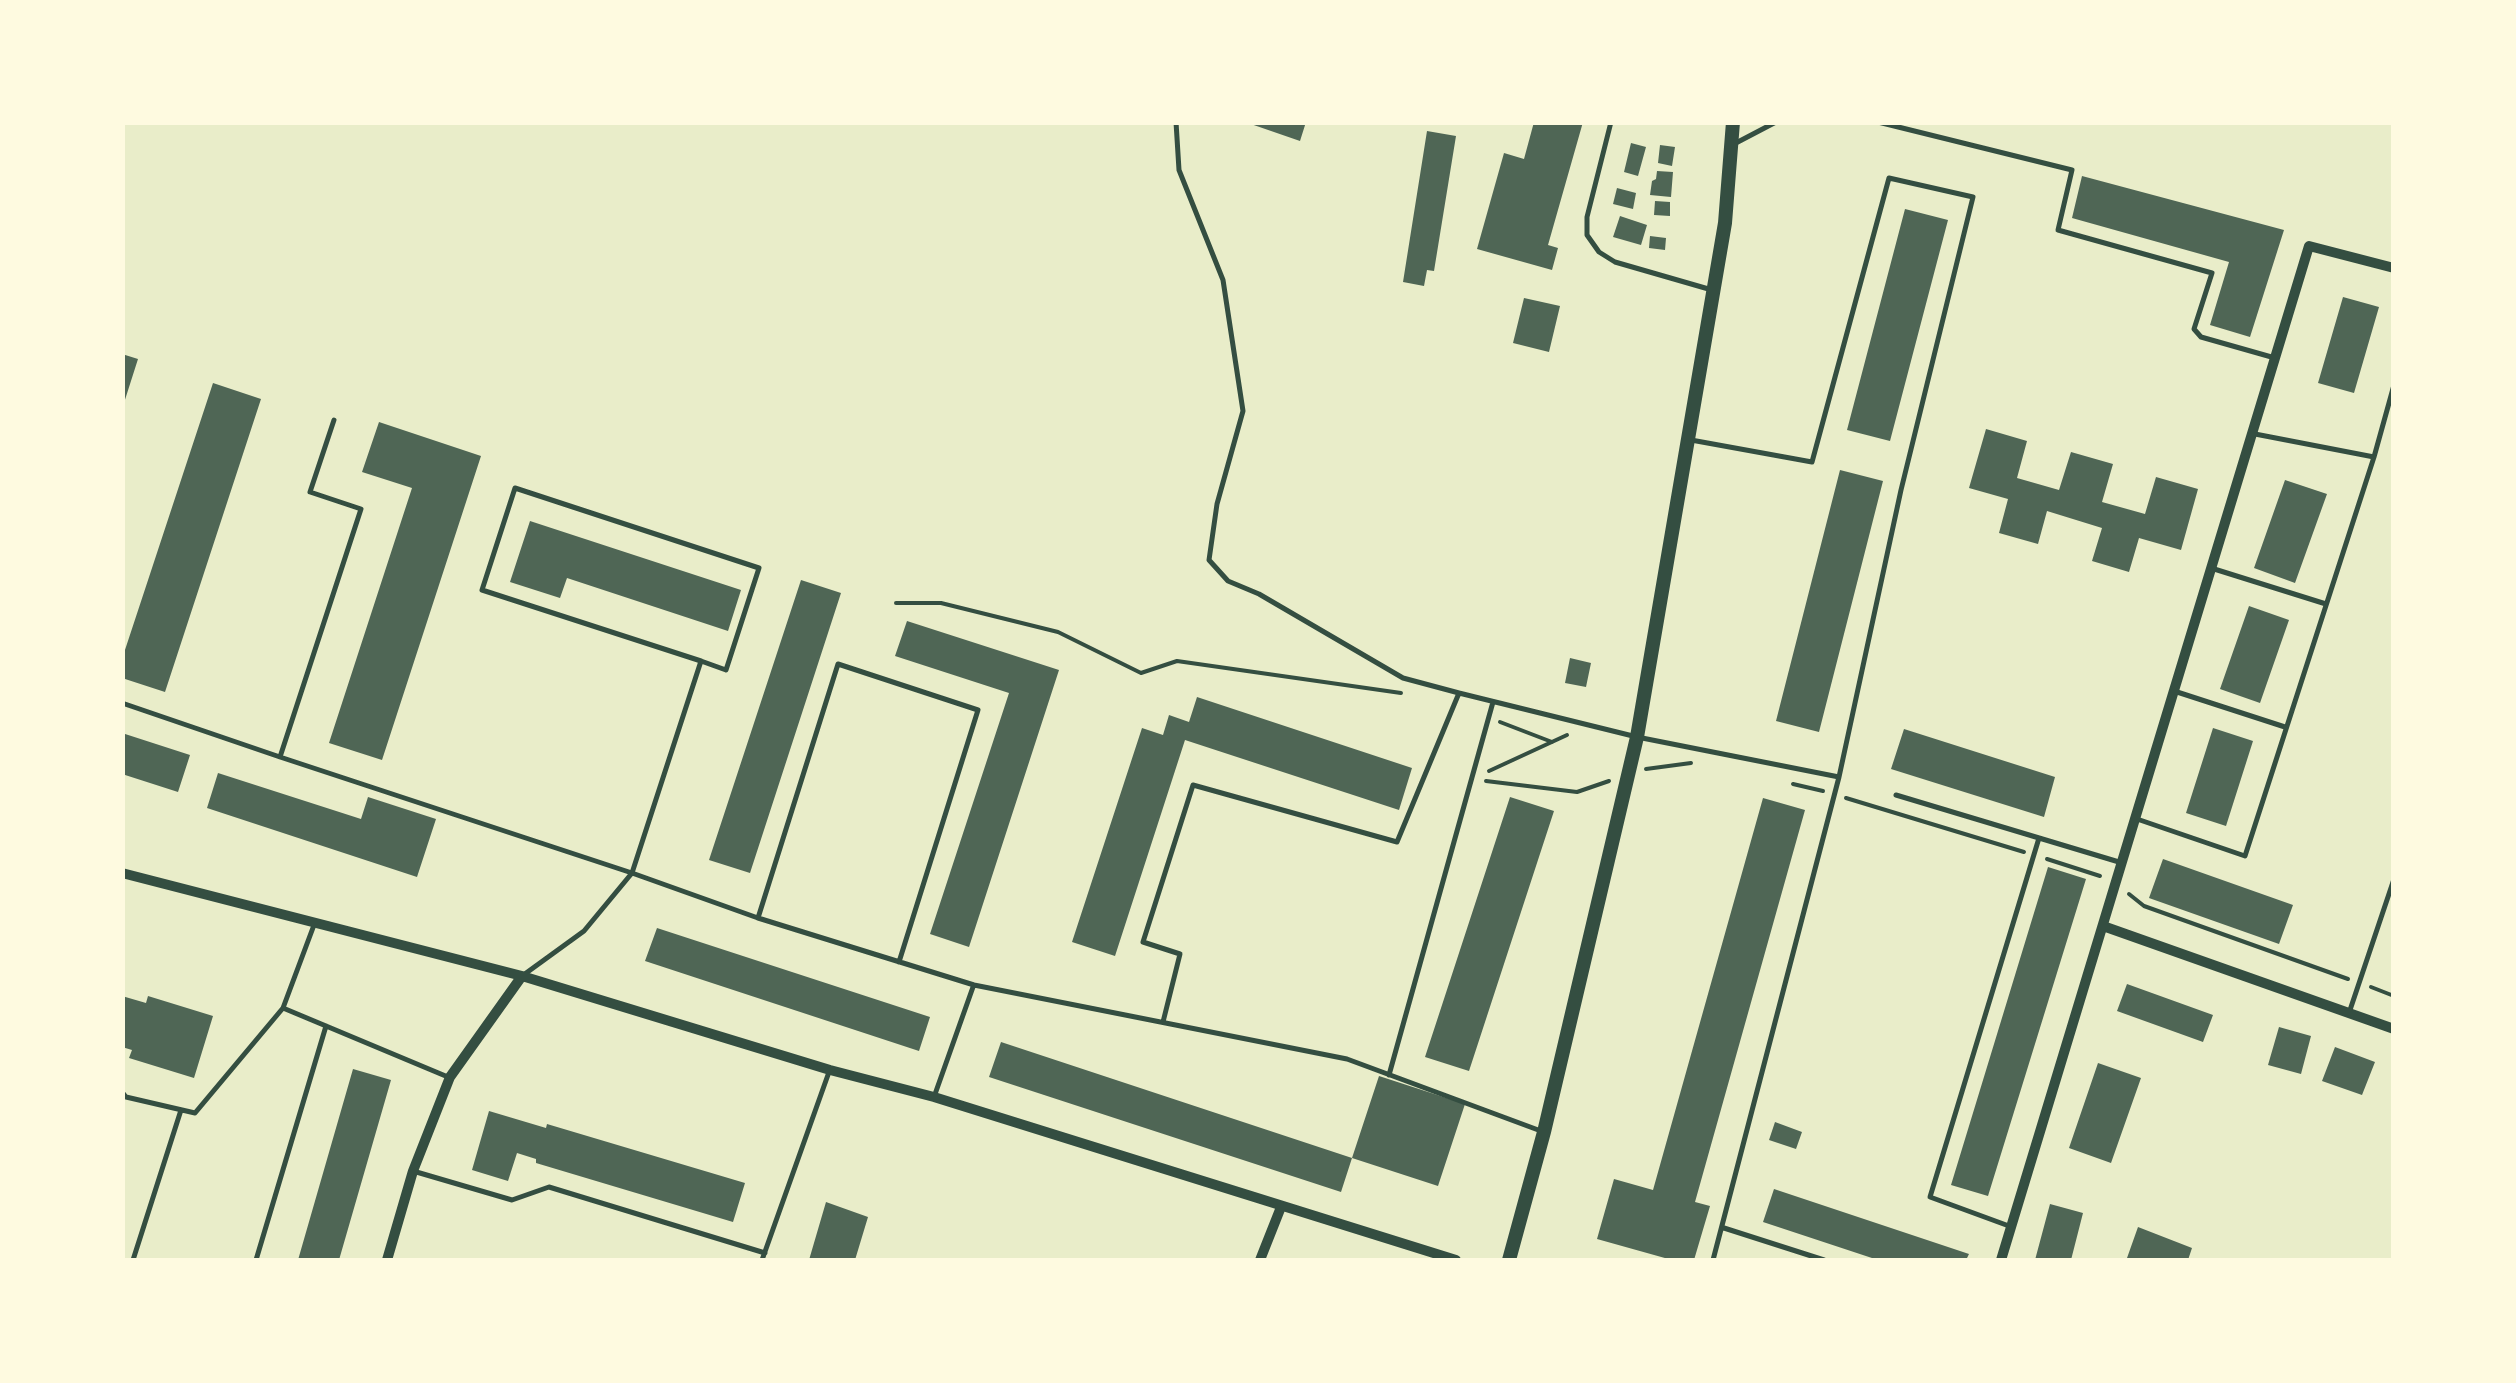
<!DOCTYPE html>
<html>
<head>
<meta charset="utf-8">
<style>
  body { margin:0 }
  #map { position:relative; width:2516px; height:1383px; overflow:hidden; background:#e9edc9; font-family:Montserrat,sans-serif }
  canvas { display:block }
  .frame { position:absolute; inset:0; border:125px solid #fefae0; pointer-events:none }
</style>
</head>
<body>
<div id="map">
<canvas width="2516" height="1383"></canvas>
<div class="frame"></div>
</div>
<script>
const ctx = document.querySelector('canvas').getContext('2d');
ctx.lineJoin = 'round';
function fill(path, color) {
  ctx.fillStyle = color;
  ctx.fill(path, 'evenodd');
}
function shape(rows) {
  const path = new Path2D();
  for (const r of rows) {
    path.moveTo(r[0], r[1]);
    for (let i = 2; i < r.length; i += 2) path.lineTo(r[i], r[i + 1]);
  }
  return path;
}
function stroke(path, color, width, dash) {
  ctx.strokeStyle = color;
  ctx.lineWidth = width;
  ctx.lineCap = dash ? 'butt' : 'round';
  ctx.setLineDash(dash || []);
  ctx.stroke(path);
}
fill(shape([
  [1245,122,1306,122,1300,141],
  [1534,122,1583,122,1548,245,1558,248,1552,270,1477,249,1504,153,1524,159],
  [1427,131,1456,136,1434,271,1427,270,1424,286,1403,282],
  [1631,143,1646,147,1638,176,1624,172],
  [1660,145,1675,147,1672,166,1658,163],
  [1657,171,1673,172,1671,197,1650,195,1652,181,1656,179],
  [2082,176,2284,230,2250,337,2210,325,2229,262,2072,218],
  [1617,188,1636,193,1633,209,1613,204],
  [1655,201,1670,202,1670,216,1654,215],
  [1905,209,1948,220,1890,441,1847,430],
  [1620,216,1647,225,1641,245,1613,237],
  [1650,236,1666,238,1665,250,1649,248],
  [2343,297,2379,307,2354,393,2318,383],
  [1524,298,1560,306,1549,352,1513,343],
  [122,354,138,359,123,406,122,406],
  [213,383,261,399,165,692,122,678,122,659],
  [379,422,481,456,382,760,329,743,412,488,362,472],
  [1986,429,2027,441,2017,478,2059,490,2071,452,2113,464,2102,502,2145,514,2156,477,2198,489,2181,550,2139,538,2129,572,2092,561,2102,528,2047,511,2038,544,1999,533,2008,499,1969,488],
  [1840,470,1883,481,1819,732,1776,721],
  [2285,480,2327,494,2295,583,2254,568],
  [530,521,741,590,728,631,567,578,560,598,510,582],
  [801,580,841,593,750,873,709,860],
  [2249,606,2289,620,2260,703,2220,689],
  [907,621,1059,670,969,947,930,934,1009,693,895,656],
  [1570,658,1591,663,1586,687,1565,683],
  [1197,697,1412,768,1399,810,1185,740,1115,956,1072,942,1142,728,1163,735,1169,715,1189,722],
  [2213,728,2253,741,2226,826,2186,813],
  [1904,729,2055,777,2044,817,1891,769],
  [122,733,190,755,178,792,122,774],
  [218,773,361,819,368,797,436,819,417,877,207,808],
  [1510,797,1554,811,1469,1071,1425,1057],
  [1763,798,1805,810,1695,1202,1710,1206,1694,1260,1672,1260,1597,1239,1614,1179,1653,1190],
  [2163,859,2293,905,2279,944,2149,898],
  [2048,867,2086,879,1988,1196,1951,1185],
  [657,928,930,1017,919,1051,645,961],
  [2127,984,2213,1015,2203,1042,2117,1011],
  [122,996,146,1003,148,996,213,1016,194,1078,129,1058,132,1050,122,1047],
  [2279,1027,2311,1036,2301,1074,2268,1065],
  [1001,1042,1352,1158,1341,1192,989,1077],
  [2335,1047,2375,1062,2362,1095,2322,1081],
  [2098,1063,2141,1078,2111,1163,2069,1148],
  [353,1069,391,1080,339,1260,298,1260],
  [1379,1076,1465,1104,1438,1186,1352,1158],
  [489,1111,546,1128,547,1124,745,1183,733,1222,536,1163,536,1159,517,1153,508,1181,472,1170],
  [1775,1122,1802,1132,1796,1149,1769,1140],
  [1774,1189,1969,1254,1966,1260,1878,1260,1763,1222],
  [826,1202,868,1217,855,1260,809,1260],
  [2050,1204,2083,1213,2071,1260,2035,1260],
  [2138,1227,2192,1248,2188,1260,2127,1258]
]), '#4f6655');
stroke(shape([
  [896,603,941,603,1058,632,1141,673,1177,661,1401,693],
  [1500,722,1552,742],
  [1646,769,1691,763],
  [1489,771,1567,735],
  [1486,781,1577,792,1609,781],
  [1793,784,1823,791],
  [1846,798,2024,852],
  [2047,859,2100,876],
  [2129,894,2144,906,2348,979],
  [2371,987,2394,996]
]), '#344e41', 4);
stroke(shape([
  [1176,122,1179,170,1223,280,1243,411,1217,504,1209,560,1228,581,1259,594,1403,678,1459,693],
  [1611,122,1587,217,1587,235,1599,252,1615,262,1712,290],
  [1878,122,2072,170,2058,230,2212,273,2194,329,2201,337,2275,358],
  [1734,144,1776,122],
  [334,420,310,492,361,509,280,757,632,873,701,661,482,590,515,488,759,568,726,670,701,661],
  [1691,440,1812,462,1889,178,1973,197,1901,490,1839,777,1713,1260],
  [2374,457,2394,385],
  [2211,568,2326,604],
  [2174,691,2285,727],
  [122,703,280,757],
  [1896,795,2119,862],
  [2137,819,2245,856,2374,457,2255,434],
  [758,918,838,664,978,710,899,962],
  [522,976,584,931,632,873,758,918,974,985,1347,1059,1541,1131],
  [283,1008,314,925],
  [2349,1013,2394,879],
  [1163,1022,1180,954,1143,942,1193,785,1397,842,1459,693,1637,737,1839,777],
  [1389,1075,1493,702],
  [122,1092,126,1097,195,1113,283,1008,448,1077],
  [934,1097,973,987],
  [413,1171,512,1200,549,1187,765,1253],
  [2009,1226,1930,1197,2039,838],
  [1724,1228,1824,1260],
  [133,1260,181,1110],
  [256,1260,326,1026],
  [762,1260,829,1072]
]), '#344e41', 5);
stroke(shape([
  [122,873,522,976,830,1070,934,1097,1456,1260],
  [2103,926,2394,1029],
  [387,1260,413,1171,450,1077,522,976],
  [1260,1260,1281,1207],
  [2001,1260,2309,246,2394,268]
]), '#344e41', 10);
stroke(shape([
  [1509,1260,1544,1132,1637,737,1725,223,1733,122]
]), '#344e41', 14);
</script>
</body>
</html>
